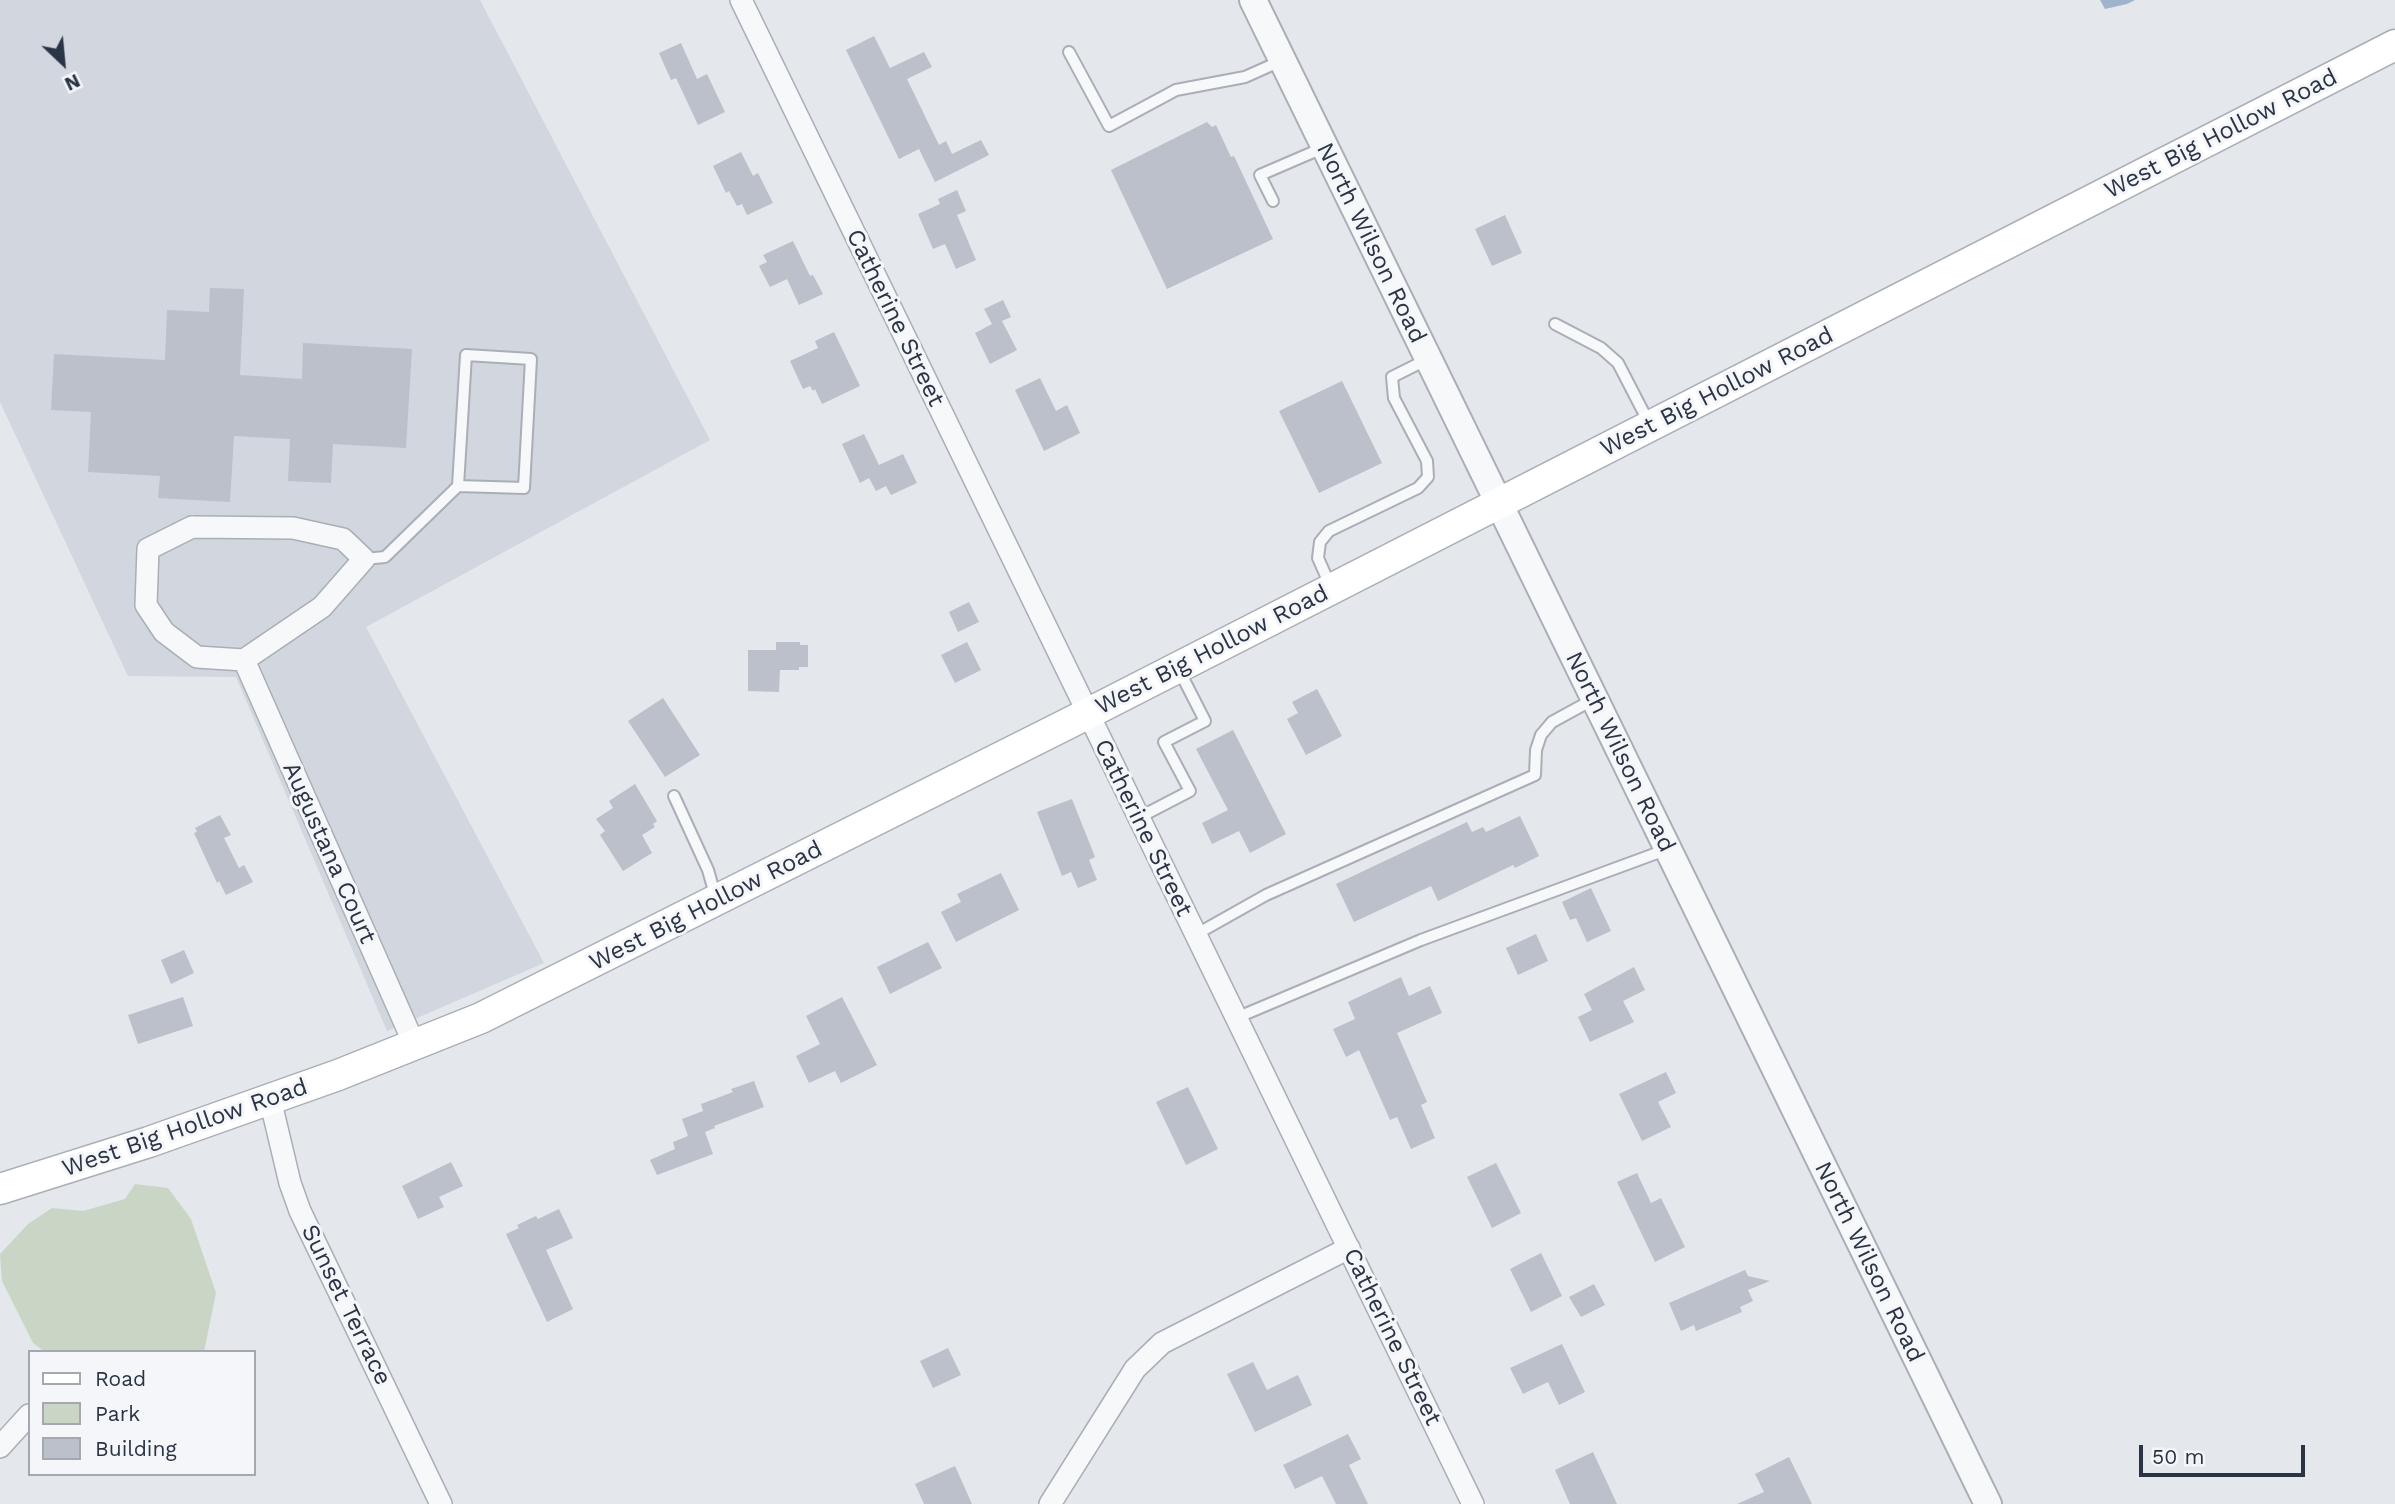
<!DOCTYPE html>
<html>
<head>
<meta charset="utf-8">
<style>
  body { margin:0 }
  #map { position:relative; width:2395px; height:1504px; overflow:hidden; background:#e4e7ec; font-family:"Work Sans",sans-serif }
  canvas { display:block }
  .legend { position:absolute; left:28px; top:1350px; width:228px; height:126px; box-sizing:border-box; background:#f4f6f9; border:2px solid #a4a8b1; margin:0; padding:9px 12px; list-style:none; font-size:21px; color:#2b3445 }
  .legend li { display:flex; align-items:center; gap:14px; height:35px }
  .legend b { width:35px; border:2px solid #a4a8b1 }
  .north { position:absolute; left:28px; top:28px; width:70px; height:70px; -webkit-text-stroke:5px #f4f6f9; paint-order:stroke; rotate:154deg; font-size:19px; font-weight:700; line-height:28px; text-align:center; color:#2b3445 }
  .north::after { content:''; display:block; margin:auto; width:24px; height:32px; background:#2b3445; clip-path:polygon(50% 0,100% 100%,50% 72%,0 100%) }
  .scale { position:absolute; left:2139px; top:1445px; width:166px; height:32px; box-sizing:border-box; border:4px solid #2b3445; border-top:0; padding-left:9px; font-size:21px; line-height:24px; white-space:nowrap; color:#2b3445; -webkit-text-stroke:5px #f4f6f9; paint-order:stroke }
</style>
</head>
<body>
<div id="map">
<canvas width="2395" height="1504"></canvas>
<ul class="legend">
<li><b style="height:9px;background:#fff"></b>Road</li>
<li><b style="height:19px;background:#c9d6c5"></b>Park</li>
<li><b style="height:19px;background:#bbc0ca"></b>Building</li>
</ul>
<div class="north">N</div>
<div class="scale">50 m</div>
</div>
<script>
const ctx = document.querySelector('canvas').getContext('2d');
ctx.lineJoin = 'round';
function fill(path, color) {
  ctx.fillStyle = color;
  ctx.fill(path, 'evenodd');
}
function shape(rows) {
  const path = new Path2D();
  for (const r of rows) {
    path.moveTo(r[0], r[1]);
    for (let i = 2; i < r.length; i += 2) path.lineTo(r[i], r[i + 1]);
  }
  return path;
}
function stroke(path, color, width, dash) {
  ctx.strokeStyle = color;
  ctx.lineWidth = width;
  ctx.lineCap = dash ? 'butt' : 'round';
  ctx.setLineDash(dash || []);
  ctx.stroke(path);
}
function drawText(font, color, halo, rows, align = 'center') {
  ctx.font = font + ' "Work Sans",sans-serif';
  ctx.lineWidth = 6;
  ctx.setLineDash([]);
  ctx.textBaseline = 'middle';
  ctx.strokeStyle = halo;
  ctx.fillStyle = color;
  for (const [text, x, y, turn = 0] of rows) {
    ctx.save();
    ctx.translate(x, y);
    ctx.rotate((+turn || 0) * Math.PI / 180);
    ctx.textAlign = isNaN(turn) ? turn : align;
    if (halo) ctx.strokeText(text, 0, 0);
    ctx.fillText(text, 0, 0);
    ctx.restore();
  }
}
fill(shape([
  [0,0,480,0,710,440,366,627,544,963,387,1031,236,677,128,676,0,402]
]), '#d2d6de');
fill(shape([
  [135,1184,168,1188,191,1219,216,1293,204,1352,45,1352,33,1343,2,1281,0,1254,28,1224,52,1208,83,1211,125,1199]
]), '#c9d6c5');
fill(shape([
  [2100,0,2135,0,2127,4,2105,9]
]), '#9fb4cc');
fill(shape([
  [874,36,890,68,924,52,932,67,907,79,939,145,946,141,952,154,981,140,989,155,935,182,919,149,899,159,846,50],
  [681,43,697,79,707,74,725,112,698,125,676,78,671,80,659,53],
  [1207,122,1212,127,1216,125,1231,157,1234,156,1273,239,1167,289,1111,170],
  [741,152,753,176,758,173,773,203,747,215,742,204,737,206,729,191,726,193,713,166],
  [957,190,966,211,957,215,976,260,956,269,945,244,933,249,918,214,940,204,938,199],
  [1505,215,1522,253,1492,266,1475,229],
  [793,241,810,276,813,275,823,294,799,305,787,279,770,287,759,266,767,262,763,255],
  [210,288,244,289,240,375,302,379,303,343,412,349,406,448,333,444,331,483,288,481,290,439,234,436,230,502,158,498,160,476,88,472,91,412,51,410,54,354,165,360,167,310,209,312],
  [1003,300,1011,317,1002,321,1017,350,990,364,975,333,992,324,984,309],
  [834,332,860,386,822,404,815,389,813,391,810,386,803,389,790,361,818,348,815,341],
  [1040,378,1056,411,1067,405,1080,433,1044,451,1015,390],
  [1342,381,1382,463,1319,493,1279,411],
  [864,434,879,465,903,454,917,483,891,495,886,486,876,491,869,478,860,483,842,444],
  [969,602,979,622,958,632,949,612],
  [776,642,800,642,800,645,808,645,808,667,799,667,799,670,780,670,779,692,748,691,748,650,776,650],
  [967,642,981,670,955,683,941,655],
  [1317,689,1342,736,1306,755,1287,719,1298,713,1292,702],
  [663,698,700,755,665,777,628,721],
  [1233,730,1286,834,1250,853,1239,831,1212,844,1202,823,1228,810,1196,749],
  [635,784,657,821,653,824,655,827,642,835,652,853,623,871,600,835,605,831,596,819,613,808,609,801],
  [1072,799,1095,857,1089,860,1097,880,1078,888,1071,872,1062,876,1037,812],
  [220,815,231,835,224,838,239,868,244,865,253,882,226,895,219,881,217,883,194,833,197,832,195,828],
  [1520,816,1539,856,1515,868,1513,865,1438,901,1431,886,1354,922,1336,884,1467,822,1472,832,1483,827,1486,832],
  [1001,873,1019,910,956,942,941,912,961,902,957,894],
  [1591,888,1611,931,1587,942,1576,918,1570,920,1562,902],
  [1536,934,1548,961,1518,975,1506,948],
  [928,942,942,968,890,994,877,967],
  [184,950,194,973,171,984,161,960],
  [1634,967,1645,990,1623,1001,1634,1022,1590,1042,1578,1017,1592,1010,1584,994],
  [1401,977,1409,996,1430,986,1442,1013,1397,1033,1427,1102,1421,1105,1435,1138,1411,1149,1397,1117,1390,1120,1359,1050,1346,1057,1333,1029,1355,1019,1348,1002],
  [183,997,193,1026,138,1044,128,1015],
  [842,997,877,1065,841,1083,835,1071,809,1083,796,1056,820,1044,806,1016],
  [1666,1072,1676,1093,1658,1102,1671,1127,1642,1141,1619,1094],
  [754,1081,764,1107,714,1126,715,1128,705,1132,713,1154,657,1175,650,1160,675,1149,673,1142,688,1136,682,1119,703,1111,701,1104,733,1092,731,1089],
  [1188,1087,1218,1149,1186,1165,1156,1102],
  [451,1162,463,1186,439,1197,444,1207,418,1219,402,1186],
  [1496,1163,1521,1213,1492,1228,1467,1177],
  [1637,1173,1651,1203,1661,1198,1685,1247,1655,1262,1617,1182],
  [559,1209,573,1238,546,1250,573,1309,547,1322,506,1234,519,1228,517,1225,536,1216,538,1219],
  [1541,1253,1562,1296,1531,1312,1510,1269],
  [1745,1270,1748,1276,1770,1281,1748,1290,1753,1301,1740,1307,1742,1312,1696,1331,1694,1325,1681,1331,1669,1303],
  [1594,1284,1605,1305,1581,1317,1569,1297],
  [1562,1344,1585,1392,1559,1405,1548,1382,1523,1394,1510,1368],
  [948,1348,961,1375,933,1388,920,1361],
  [1253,1362,1267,1390,1298,1375,1312,1405,1255,1432,1227,1374],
  [1348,1434,1361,1459,1349,1465,1368,1504,1336,1504,1322,1476,1295,1489,1283,1465],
  [1593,1452,1617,1504,1570,1504,1555,1470],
  [1789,1457,1812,1504,1737,1504,1764,1492,1755,1474],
  [955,1466,972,1504,924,1504,915,1484]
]), '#bbc0ca');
const service = shape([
  [1069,52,1109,126,1176,90,1245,77,1283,60],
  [1273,201,1260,175,1325,147],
  [1555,324,1601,348,1618,363,1649,423],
  [364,559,385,557,458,486,466,355,531,359,524,488,458,486],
  [1330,585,1318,558,1320,542,1329,531,1418,488,1428,477,1427,461,1394,398,1392,377,1428,359],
  [674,796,708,870,716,898],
  [1138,818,1190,791,1164,742,1205,721,1179,670],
  [1195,935,1266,895,1535,775,1536,750,1541,735,1552,722,1594,699],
  [1236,1018,1421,940,1668,849]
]);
const minor = shape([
  [741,0,1473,1504],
  [192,527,293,528,343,539,364,559,322,607,244,660,197,657,164,632,146,605,148,549,192,527],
  [244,660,415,1046],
  [270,1099,290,1183,300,1211,441,1504],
  [0,1447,29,1415],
  [1050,1504,1135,1369,1162,1343,1349,1248]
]);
const tertiary = shape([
  [1253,0,1988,1504]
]);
const secondary = shape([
  [0,1189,149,1142,338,1075,481,1018,1087,714,2395,45]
]);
stroke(service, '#a9aeb7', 14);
stroke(minor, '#a9aeb7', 24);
stroke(tertiary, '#a9aeb7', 30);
stroke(secondary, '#a9aeb7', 33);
stroke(service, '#f7f8fa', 10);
stroke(minor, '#f7f8fa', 21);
stroke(tertiary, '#f7f8fa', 26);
stroke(secondary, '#fff', 30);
drawText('24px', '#2b3445', '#f4f6f9', [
  ["West Big Hollow Road",2221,134,-27],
  ["North Wilson Road",1371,243,64],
  ["Catherine Street",895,318,64],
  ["West Big Hollow Road",1717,392,-27],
  ["West Big Hollow Road",1212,650,-27],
  ["North Wilson Road",1620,752,64],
  ["Catherine Street",1143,828,64],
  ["Augustana Court",329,853,66],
  ["West Big Hollow Road",706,906,-27],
  ["West Big Hollow Road",185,1128,-19],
  ["North Wilson Road",1869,1262,64],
  ["Sunset Terrace",346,1305,64],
  ["Catherine Street",1392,1337,64]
]);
</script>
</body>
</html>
